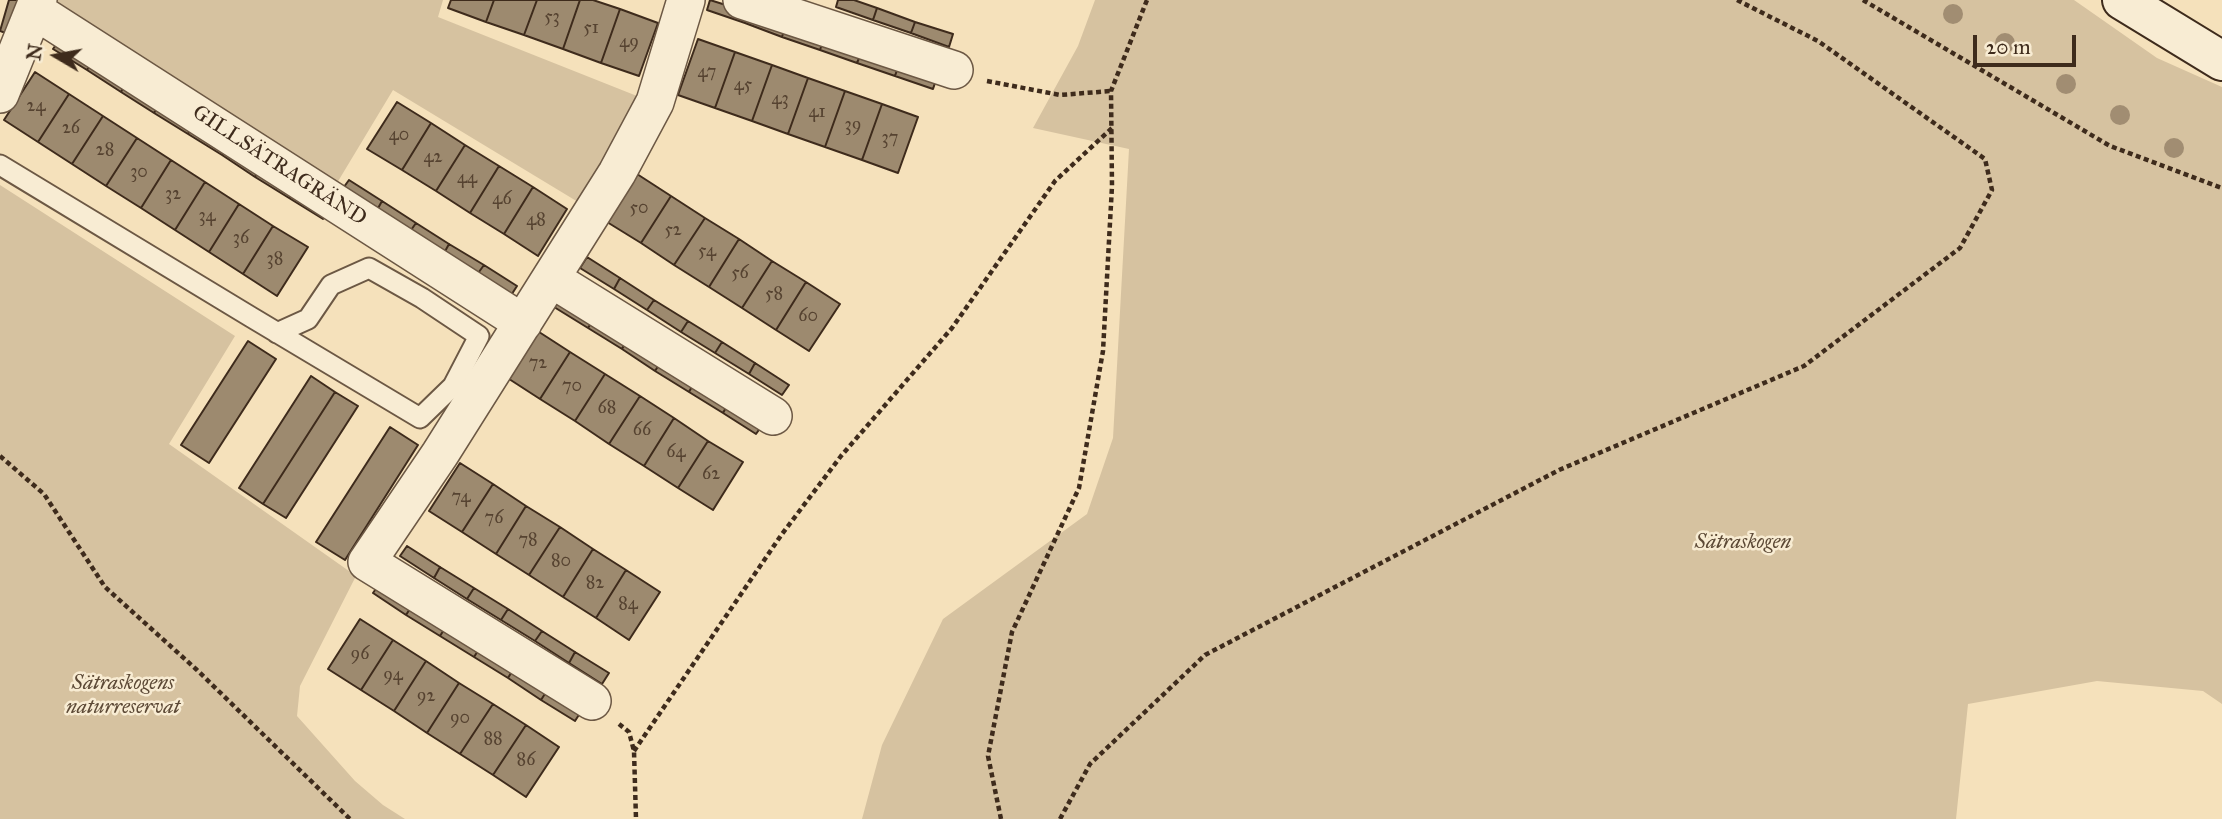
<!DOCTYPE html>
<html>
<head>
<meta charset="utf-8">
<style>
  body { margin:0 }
  #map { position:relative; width:2222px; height:819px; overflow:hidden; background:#f5e1bb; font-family:"IM FELL Great Primer",serif }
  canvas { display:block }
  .north { position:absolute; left:21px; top:21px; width:70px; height:70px; -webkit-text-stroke:5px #f8ecd3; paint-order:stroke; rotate:280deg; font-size:19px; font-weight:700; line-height:28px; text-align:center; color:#3e2b1c }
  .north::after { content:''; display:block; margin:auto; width:24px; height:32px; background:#3e2b1c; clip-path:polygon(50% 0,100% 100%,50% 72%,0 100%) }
  .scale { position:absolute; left:1973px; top:35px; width:103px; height:32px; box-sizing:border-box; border:4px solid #3e2b1c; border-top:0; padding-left:9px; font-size:21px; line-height:24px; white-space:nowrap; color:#3e2b1c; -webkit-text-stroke:5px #f8ecd3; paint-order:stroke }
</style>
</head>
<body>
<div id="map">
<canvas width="2222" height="819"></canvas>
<div class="north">N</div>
<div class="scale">20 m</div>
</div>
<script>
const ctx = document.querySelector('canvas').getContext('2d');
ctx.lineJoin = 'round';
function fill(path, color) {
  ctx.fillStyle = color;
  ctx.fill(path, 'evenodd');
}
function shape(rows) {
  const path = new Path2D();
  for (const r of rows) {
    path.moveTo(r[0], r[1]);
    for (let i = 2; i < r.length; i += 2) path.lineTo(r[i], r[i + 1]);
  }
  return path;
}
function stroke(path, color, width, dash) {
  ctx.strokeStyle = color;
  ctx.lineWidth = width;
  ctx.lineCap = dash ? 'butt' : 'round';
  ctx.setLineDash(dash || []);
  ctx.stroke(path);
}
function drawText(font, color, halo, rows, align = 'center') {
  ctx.font = font + ' "IM FELL Great Primer",serif';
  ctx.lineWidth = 5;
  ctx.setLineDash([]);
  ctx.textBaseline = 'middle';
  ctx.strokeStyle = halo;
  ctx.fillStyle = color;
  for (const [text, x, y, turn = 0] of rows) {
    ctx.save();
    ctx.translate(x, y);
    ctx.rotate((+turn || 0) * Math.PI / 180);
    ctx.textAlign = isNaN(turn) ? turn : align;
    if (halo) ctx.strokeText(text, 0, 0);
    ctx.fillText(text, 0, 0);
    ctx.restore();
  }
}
fill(shape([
  [53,0,443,0,438,17,637,96,583,205,393,90,334,188,55,10],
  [1095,0,2074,0,2157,58,2222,87,2222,704,2203,691,2097,681,1968,704,1956,819,862,819,882,745,943,619,1087,514,1113,438,1129,149,1033,128,1078,46],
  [0,185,235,336,169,444,356,576,300,686,297,716,355,781,383,805,405,819,0,819]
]), '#d6c2a0');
const building = shape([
  [9,0,23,0,11,35,0,31,9,0],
  [451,0,494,0,486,22,448,8,451,0],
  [494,0,537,0,524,35,486,22,494,0],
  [537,0,580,0,563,49,524,35,537,0],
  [580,0,593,0,620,9,601,63,563,49,580,0],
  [710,0,748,12,745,23,707,10,710,0],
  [838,0,854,0,877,8,873,20,836,7,838,0],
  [877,8,915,22,911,33,873,20,877,8],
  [620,9,658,23,639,76,601,63,620,9],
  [748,12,786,24,782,37,745,23,748,12],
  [915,22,953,34,949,47,911,33,915,22],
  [786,24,824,38,820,50,782,37,786,24],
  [824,38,862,51,857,63,820,50,824,38],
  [60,39,94,60,87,70,53,49,60,39],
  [698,39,735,52,715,108,678,95,698,39],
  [862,51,899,64,895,76,857,63,862,51],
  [735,52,772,65,752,121,715,108,735,52],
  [94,60,127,81,121,92,87,70,94,60],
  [899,64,937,77,933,89,895,76,899,64],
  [772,65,808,78,788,134,752,121,772,65],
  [35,72,69,94,38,142,4,120,35,72],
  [808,78,845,91,825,147,788,134,808,78],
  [127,81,161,102,154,113,121,92,127,81],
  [845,91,882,104,862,160,825,147,845,91],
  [69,94,103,116,72,164,38,142,69,94],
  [161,102,194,124,188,134,154,113,161,102],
  [397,102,431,123,402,170,367,149,397,102],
  [882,104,918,117,898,173,862,160,882,104],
  [103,116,137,138,106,186,72,164,103,116],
  [431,123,465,145,436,191,402,170,431,123],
  [194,124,228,145,222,155,188,134,194,124],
  [137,138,171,160,141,208,106,186,137,138],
  [228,145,262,166,255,177,222,155,228,145],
  [465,145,499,166,470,213,436,191,465,145],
  [171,160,205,182,175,230,141,208,171,160],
  [262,166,296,187,289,198,255,177,262,166],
  [499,166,533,187,504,234,470,213,499,166],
  [637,174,671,196,641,243,607,222,637,174],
  [349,180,382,201,376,212,341,191,349,180],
  [205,182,239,204,209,252,175,230,205,182],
  [296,187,330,209,323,219,289,198,296,187],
  [533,187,567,209,538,256,504,234,533,187],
  [671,196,705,218,674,265,641,243,671,196],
  [382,201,416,223,409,233,376,212,382,201],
  [239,204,273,226,243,274,209,252,239,204],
  [705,218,739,239,709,287,674,265,705,218],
  [416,223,449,244,443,255,409,233,416,223],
  [273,226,308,247,277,296,243,274,273,226],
  [739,239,772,261,742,308,709,287,739,239],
  [449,244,484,265,476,276,443,255,449,244],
  [587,257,620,278,614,289,580,268,587,257],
  [772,261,806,282,776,330,742,308,772,261],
  [484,265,517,286,510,297,476,276,484,265],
  [620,278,654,300,647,310,614,289,620,278],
  [806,282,840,304,809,351,776,330,806,282],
  [560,296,595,317,588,328,554,307,560,296],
  [654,300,688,321,681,332,647,310,654,300],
  [595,317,628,338,622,349,588,328,595,317],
  [688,321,722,342,715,353,681,332,688,321],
  [536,330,570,352,540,399,506,377,536,330],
  [628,338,662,360,655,371,622,349,628,338],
  [248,341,276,359,209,463,181,445,248,341],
  [722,342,755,363,749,374,715,353,722,342],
  [570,352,605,374,575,421,540,399,570,352],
  [662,360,695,381,689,392,655,371,662,360],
  [755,363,789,385,782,395,749,374,755,363],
  [605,374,640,396,609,444,575,421,605,374],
  [311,376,335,392,263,504,239,488,311,376],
  [695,381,729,402,723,413,689,392,695,381],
  [335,392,358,406,286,518,263,504,335,392],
  [640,396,674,418,644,466,609,444,640,396],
  [729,402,763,424,756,434,723,413,729,402],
  [674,418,708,441,678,488,644,466,674,418],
  [390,427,418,445,345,560,316,542,390,427],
  [708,441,743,462,713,510,678,488,708,441],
  [460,463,493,484,462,532,429,511,460,463],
  [493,484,526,506,496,554,462,532,493,484],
  [526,506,560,527,529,575,496,554,526,506],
  [560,527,593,549,563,597,529,575,560,527],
  [407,546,440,567,434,578,400,556,407,546],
  [593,549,626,570,596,618,563,597,593,549],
  [440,567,474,588,467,599,434,578,440,567],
  [626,570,660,592,629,640,596,618,626,570],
  [380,583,413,604,406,615,373,593,380,583],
  [474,588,508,609,501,620,467,599,474,588],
  [413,604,447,625,440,636,406,615,413,604],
  [508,609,542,631,535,641,501,620,508,609],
  [360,619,393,640,361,690,328,669,360,619],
  [447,625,481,646,474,657,440,636,447,625],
  [542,631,575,652,569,663,535,641,542,631],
  [393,640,426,661,394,711,361,690,393,640],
  [481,646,514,668,508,678,474,657,481,646],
  [575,652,609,673,602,684,569,663,575,652],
  [426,661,459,683,427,733,394,711,426,661],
  [514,668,548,689,541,700,508,678,514,668],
  [459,683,493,704,460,754,427,733,459,683],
  [548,689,582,710,575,721,541,700,548,689],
  [493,704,526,725,493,775,460,754,493,704],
  [526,725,559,747,526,797,493,775,526,725]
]);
fill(building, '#9d8a6f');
stroke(building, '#3e2b1c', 2);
const service = shape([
  [0,165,251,317,420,418,453,386,479,336,422,298,369,268,331,285,308,319,277,333]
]);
const minor = shape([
  [742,0,954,70],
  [34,10,523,323],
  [0,94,38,0],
  [552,279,773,416],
  [592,701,367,562,440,454,617,173,655,102,686,0]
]);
const secondary = shape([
  [2122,0,2222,61]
]);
stroke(service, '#6c5844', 23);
stroke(minor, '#6c5844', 40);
stroke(secondary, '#3e2b1c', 42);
stroke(shape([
  [1863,0,2110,146,2222,188],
  [987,81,1060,95,1111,91],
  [0,456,44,494,105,587,197,670,350,819],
  [619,724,629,732,634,751,636,819],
  [634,751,782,534,841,456,952,328,1055,181,1112,128],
  [1001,819,988,756,1012,632,1079,488,1103,351,1112,186,1111,91,1147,0],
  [1060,819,1090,764,1205,655,1559,470,1804,366,1960,248,1992,190,1985,159,1818,41,1737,0]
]), '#3e2b1c', 4.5, [5, 3.5]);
stroke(service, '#f8ecd3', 19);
stroke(minor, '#f8ecd3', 37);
stroke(secondary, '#f8ecd3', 38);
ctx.fillStyle = '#a18d72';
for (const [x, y] of [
  [1953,14],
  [2005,43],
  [2066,84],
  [2120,115],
  [2174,148]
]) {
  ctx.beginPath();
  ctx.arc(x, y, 10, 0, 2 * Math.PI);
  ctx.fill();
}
drawText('18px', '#564331', null, [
  ["53",552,18],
  ["51",591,29],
  ["49",629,43],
  ["47",707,73],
  ["45",743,86],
  ["43",780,100],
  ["24",36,107],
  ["41",817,113],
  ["39",853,126],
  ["26",71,129],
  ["40",399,136],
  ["37",890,139],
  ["28",105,151],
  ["42",433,158],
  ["30",139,173],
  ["44",467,179],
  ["32",173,195],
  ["46",502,200],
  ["50",639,209],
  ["34",207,217],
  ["48",536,221],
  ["52",673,231],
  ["36",241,239],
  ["54",707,252],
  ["38",275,260],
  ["56",740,274],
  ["58",774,295],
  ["60",808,317],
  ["72",538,364],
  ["70",572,387],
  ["68",607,409],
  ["66",642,431],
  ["64",676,453],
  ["62",711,475],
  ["74",461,498],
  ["76",494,519],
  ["78",528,541],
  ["80",561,562],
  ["82",595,584],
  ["84",628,605],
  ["96",360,655],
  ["94",393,676],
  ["92",426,697],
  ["90",460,719],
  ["88",493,740],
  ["86",526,761]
]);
drawText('21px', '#3e2b1c', '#f8ecd3', [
  ["GILLSÄTRAGRÄND",279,166,33]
]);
drawText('italic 21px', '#5c4936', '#f8ecd3', [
  ["Sätraskogen",1743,543],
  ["Sätraskogens",123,684],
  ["naturreservat",123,708]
]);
</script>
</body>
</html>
